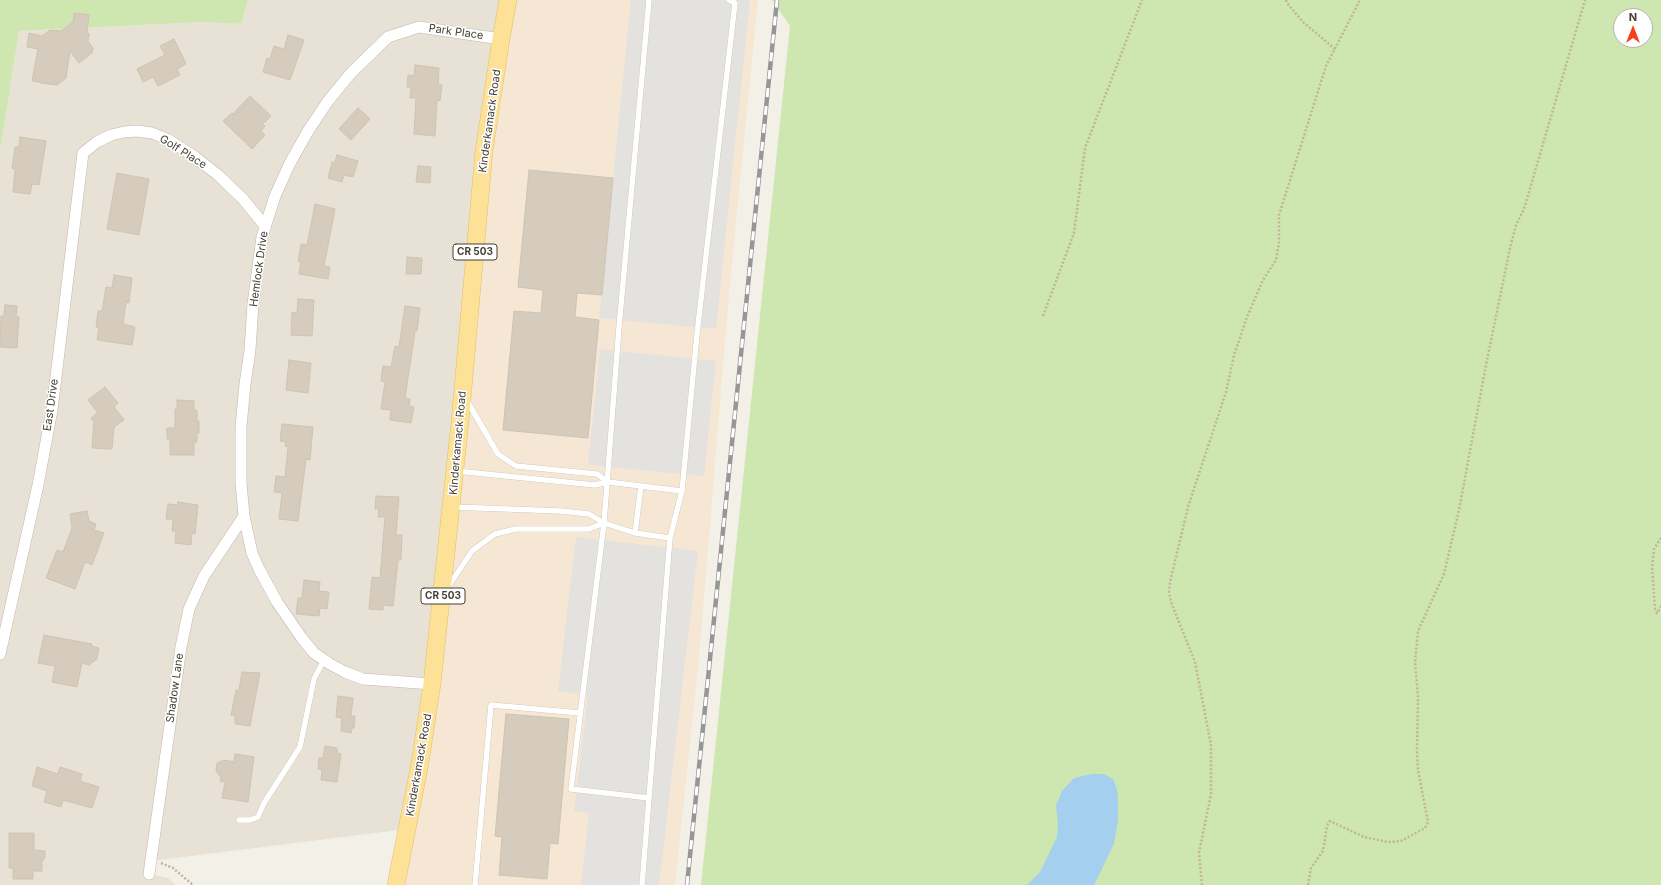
<!DOCTYPE html>
<html>
<head>
<meta charset="utf-8">
<style>
  body { margin:0 }
  #map { position:relative; width:1661px; height:885px; overflow:hidden; background:#f3f0e7; font-family:Inter,sans-serif }
  canvas { display:block }
  .north { position:absolute; left:1613px; top:8px; width:40px; height:40px; box-sizing:border-box; background:#fff; border:1px solid #b5b3af; border-radius:50%; rotate:0deg; font-size:11px; font-weight:700; line-height:16px; text-align:center; color:#464036 }
  .north::after { content:''; display:block; margin:auto; width:14px; height:18px; background:#f73f1b; clip-path:polygon(50% 0,100% 100%,50% 72%,0 100%) }
</style>
</head>
<body>
<div id="map">
<canvas width="1661" height="885"></canvas>
<div class="north">N</div>
</div>
<script>
const ctx = document.querySelector('canvas').getContext('2d');
ctx.lineJoin = 'round';
function fill(path, color) {
  ctx.fillStyle = color;
  ctx.fill(path, 'evenodd');
}
function shape(rows) {
  const path = new Path2D();
  for (const r of rows) {
    path.moveTo(r[0], r[1]);
    for (let i = 2; i < r.length; i += 2) path.lineTo(r[i], r[i + 1]);
  }
  return path;
}
function stroke(path, color, width, dash) {
  ctx.strokeStyle = color;
  ctx.lineWidth = width;
  ctx.lineCap = dash ? 'butt' : 'round';
  ctx.setLineDash(dash || []);
  ctx.stroke(path);
}
function drawText(font, color, halo, rows, align = 'center') {
  ctx.font = font + ' Inter,sans-serif';
  ctx.lineWidth = 3;
  ctx.setLineDash([]);
  ctx.textBaseline = 'middle';
  ctx.strokeStyle = halo;
  ctx.fillStyle = color;
  for (const [text, x, y, turn = 0] of rows) {
    ctx.save();
    ctx.translate(x, y);
    ctx.rotate((+turn || 0) * Math.PI / 180);
    ctx.textAlign = isNaN(turn) ? turn : align;
    if (halo) ctx.strokeText(text, 0, 0);
    ctx.fillText(text, 0, 0);
    ctx.restore();
  }
}
fill(shape([
  [248,0,508,0,407,829,151,861,149,874,168,878,176,885,0,885,0,151,19,31,203,22,241,24]
]), '#e7e2d5');
fill(shape([
  [508,0,758,0,728,304,699,659,675,885,396,885,420,763]
]), '#f5e7d3');
fill(shape([
  [0,0,248,0,241,24,203,22,19,31,0,151],
  [772,0,1661,0,1661,885,701,885,790,26],
  [1621,16,1645,16,1645,40,1621,40]
]), '#cee7b0');
fill(shape([
  [631,0,750,0,716,329,599,318],
  [600,349,716,361,704,476,588,465],
  [576,537,698,551,659,885,581,885,589,813,574,811,588,695,558,691]
]), '#e4e2df');
fill(shape([
  [1092,774,1104,774,1113,779,1117,789,1118,800,1118,820,1114,844,1094,885,1027,885,1040,872,1057,837,1058,825,1056,805,1062,791,1074,778]
]), '#a4cfef');
const building = shape([
  [74,13,89,15,87,32,89,34,88,41,93,48,92,53,79,63,70,51,66,78,57,85,40,83,40,82,32,81,38,49,27,47,29,33,42,36,50,30,61,31,73,22,74,13],
  [288,35,304,40,290,80,263,72,267,58,270,59,274,46,284,49,288,35],
  [174,39,186,64,177,69,180,75,158,86,153,77,143,82,137,69,165,55,160,46,174,39],
  [415,65,439,68,438,84,442,85,440,101,437,100,435,136,414,134,416,98,410,98,411,87,407,87,408,75,414,76,415,65],
  [250,96,271,116,263,124,265,126,261,131,265,135,252,149,223,121,232,113,233,114,250,96],
  [358,108,370,119,351,140,339,129,358,108],
  [20,137,46,141,39,185,32,184,30,194,13,192,15,169,12,168,15,147,19,147,20,137],
  [337,155,358,161,353,177,344,175,342,182,328,178,332,162,335,162,337,155],
  [418,166,431,167,430,183,416,182,418,166],
  [529,170,613,178,602,295,577,293,575,317,599,320,588,438,503,430,514,311,541,313,543,290,518,287,529,170],
  [117,173,149,179,139,235,107,229,117,173],
  [315,204,335,209,324,266,330,267,328,279,299,274,301,262,298,262,301,244,307,245,315,204],
  [407,257,422,258,421,274,406,274,407,257],
  [114,275,132,278,129,303,126,302,123,324,135,327,132,345,97,340,99,328,96,327,98,311,102,311,106,287,112,288,114,275],
  [298,299,314,300,312,336,291,335,292,312,297,313,298,299],
  [5,305,17,306,16,317,19,317,17,348,0,347,1,316,4,316,5,305],
  [405,306,420,308,417,331,415,331,405,398,410,399,409,406,414,407,411,423,390,420,391,410,381,409,385,382,381,381,383,366,391,367,395,346,399,347,405,306],
  [289,360,311,363,308,393,286,390,289,360],
  [105,387,118,403,114,407,124,420,114,427,112,449,92,448,94,422,91,418,98,413,88,400,105,387],
  [177,400,194,401,194,410,197,410,197,421,199,421,199,433,197,433,197,442,194,442,194,455,170,455,170,439,167,439,167,428,175,428,175,409,177,409,177,400],
  [282,424,313,427,310,460,306,459,298,521,279,519,282,493,274,492,276,476,285,477,288,447,285,446,286,442,280,441,282,424],
  [376,496,399,497,396,535,402,535,401,560,398,560,393,606,383,605,383,610,369,609,372,577,380,578,385,517,378,517,379,509,375,509,376,496],
  [178,502,198,505,195,534,192,533,191,545,175,543,176,531,172,531,173,519,166,519,168,504,177,505,178,502],
  [87,511,89,521,96,524,94,530,104,533,92,565,85,562,75,589,46,578,57,550,63,552,72,528,70,514,87,511],
  [304,580,320,582,319,591,329,592,327,609,320,608,319,616,296,614,298,598,302,598,304,580],
  [44,635,92,644,91,646,99,648,97,659,89,665,82,663,77,687,52,682,55,666,38,663,44,635],
  [242,672,260,673,250,726,235,724,235,716,231,715,236,690,239,690,242,672],
  [338,696,353,698,351,716,355,716,354,728,352,728,351,733,341,731,342,718,336,717,338,696],
  [506,714,569,719,558,844,550,843,547,879,499,875,502,837,495,836,506,714],
  [325,746,337,748,337,753,341,754,337,782,321,780,322,770,318,769,319,758,323,758,325,746],
  [235,754,254,757,248,802,222,798,225,782,220,781,221,777,216,771,217,763,224,760,234,762,235,754],
  [37,767,58,774,60,767,82,774,80,781,99,787,92,808,63,800,61,807,44,802,47,791,32,786,37,767],
  [9,833,34,833,34,850,45,851,45,858,42,861,42,871,33,871,33,879,13,879,13,868,9,868,9,833]
]);
fill(building, '#d5ccbd');
stroke(building, '#cfc4b0', 1);
const lane = shape([
  [466,399,498,454,516,466,597,474,608,482],
  [456,471,595,485,608,482,682,491,697,334,735,3,729,0],
  [453,507,561,511,589,514,604,523,635,533,670,538,649,798],
  [635,533,641,486],
  [670,538,682,491],
  [448,587,472,551,495,534,516,529,589,529,604,523],
  [239,820,250,820,258,817,264,803,300,747,314,679,324,660],
  [475,885,491,705,580,713],
  [642,885,649,798,571,789,604,523,619,327,649,0]
]);
const street = shape([
  [0,654,38,485,52,410,83,153,97,142,111,135,124,132,137,131,152,133,167,139,195,157,218,175,243,199,265,226],
  [432,684,363,679,345,672,330,664,314,653,301,637,277,602,259,569,252,553,244,516,241,483,241,427,245,384,250,350,253,304,262,237,275,196,290,163,308,131,328,101,351,73,388,37,419,27,501,39],
  [149,874,181,647,189,609,204,576,244,516]
]);
const primary = shape([
  [396,885,420,763,432,684,460,422,484,151,501,39,508,0]
]);
stroke(lane, '#bfb8aa', 6);
stroke(street, '#bfb8aa', 12);
stroke(primary, '#e2bf66', 18);
stroke(shape([
  [1286,0,1287,3,1303,22,1335,49],
  [1043,316,1074,233,1085,148,1142,0],
  [1661,538,1654,549,1652,567,1655,609,1657,613,1661,606],
  [161,863,173,868,193,885],
  [1202,885,1199,853,1211,794,1211,745,1195,662,1171,602,1169,592,1170,582,1188,507,1226,392,1234,355,1247,317,1263,280,1276,260,1279,243,1279,215,1326,66,1360,0],
  [1308,885,1311,868,1323,851,1327,826,1330,821,1364,837,1388,842,1401,841,1425,828,1428,822,1418,770,1417,752,1418,697,1415,662,1418,631,1444,574,1459,510,1486,365,1510,248,1516,225,1524,209,1585,0]
]), '#c0b49b', 2.5, [2, 2]);
stroke(lane, '#fff', 5.5);
stroke(street, '#fff', 11);
stroke(primary, '#fde197', 17);
const rail = shape([
  [687,885,777,0]
]);
stroke(rail, '#969696', 4.5);
stroke(rail, '#fff', 3, [9]);
for (const [x, y, w] of [
  [475,252,44],
  [443,596,44]
]) {
  const box = new Path2D();
  box.roundRect(x - w / 2, y - 8, w, 16, 3);
  ctx.fillStyle = '#fff';
  ctx.fill(box);
  stroke(box, '#464036', 1);
}
drawText('bold 10px', '#464036', null, [
  ["CR 503",475,252],
  ["CR 503",443,596]
]);
drawText('11px', '#464036', '#fff', [
  ["Park Place",456,32,8],
  ["Kinderkamack Road",490,121,-82],
  ["Golf Place",183,152,32],
  ["Hemlock Drive",259,269,-82],
  ["East Drive",51,405,-82],
  ["Kinderkamack Road",458,443,-85],
  ["Shadow Lane",175,688,-82],
  ["Kinderkamack Road",419,765,-80]
]);
</script>
</body>
</html>
